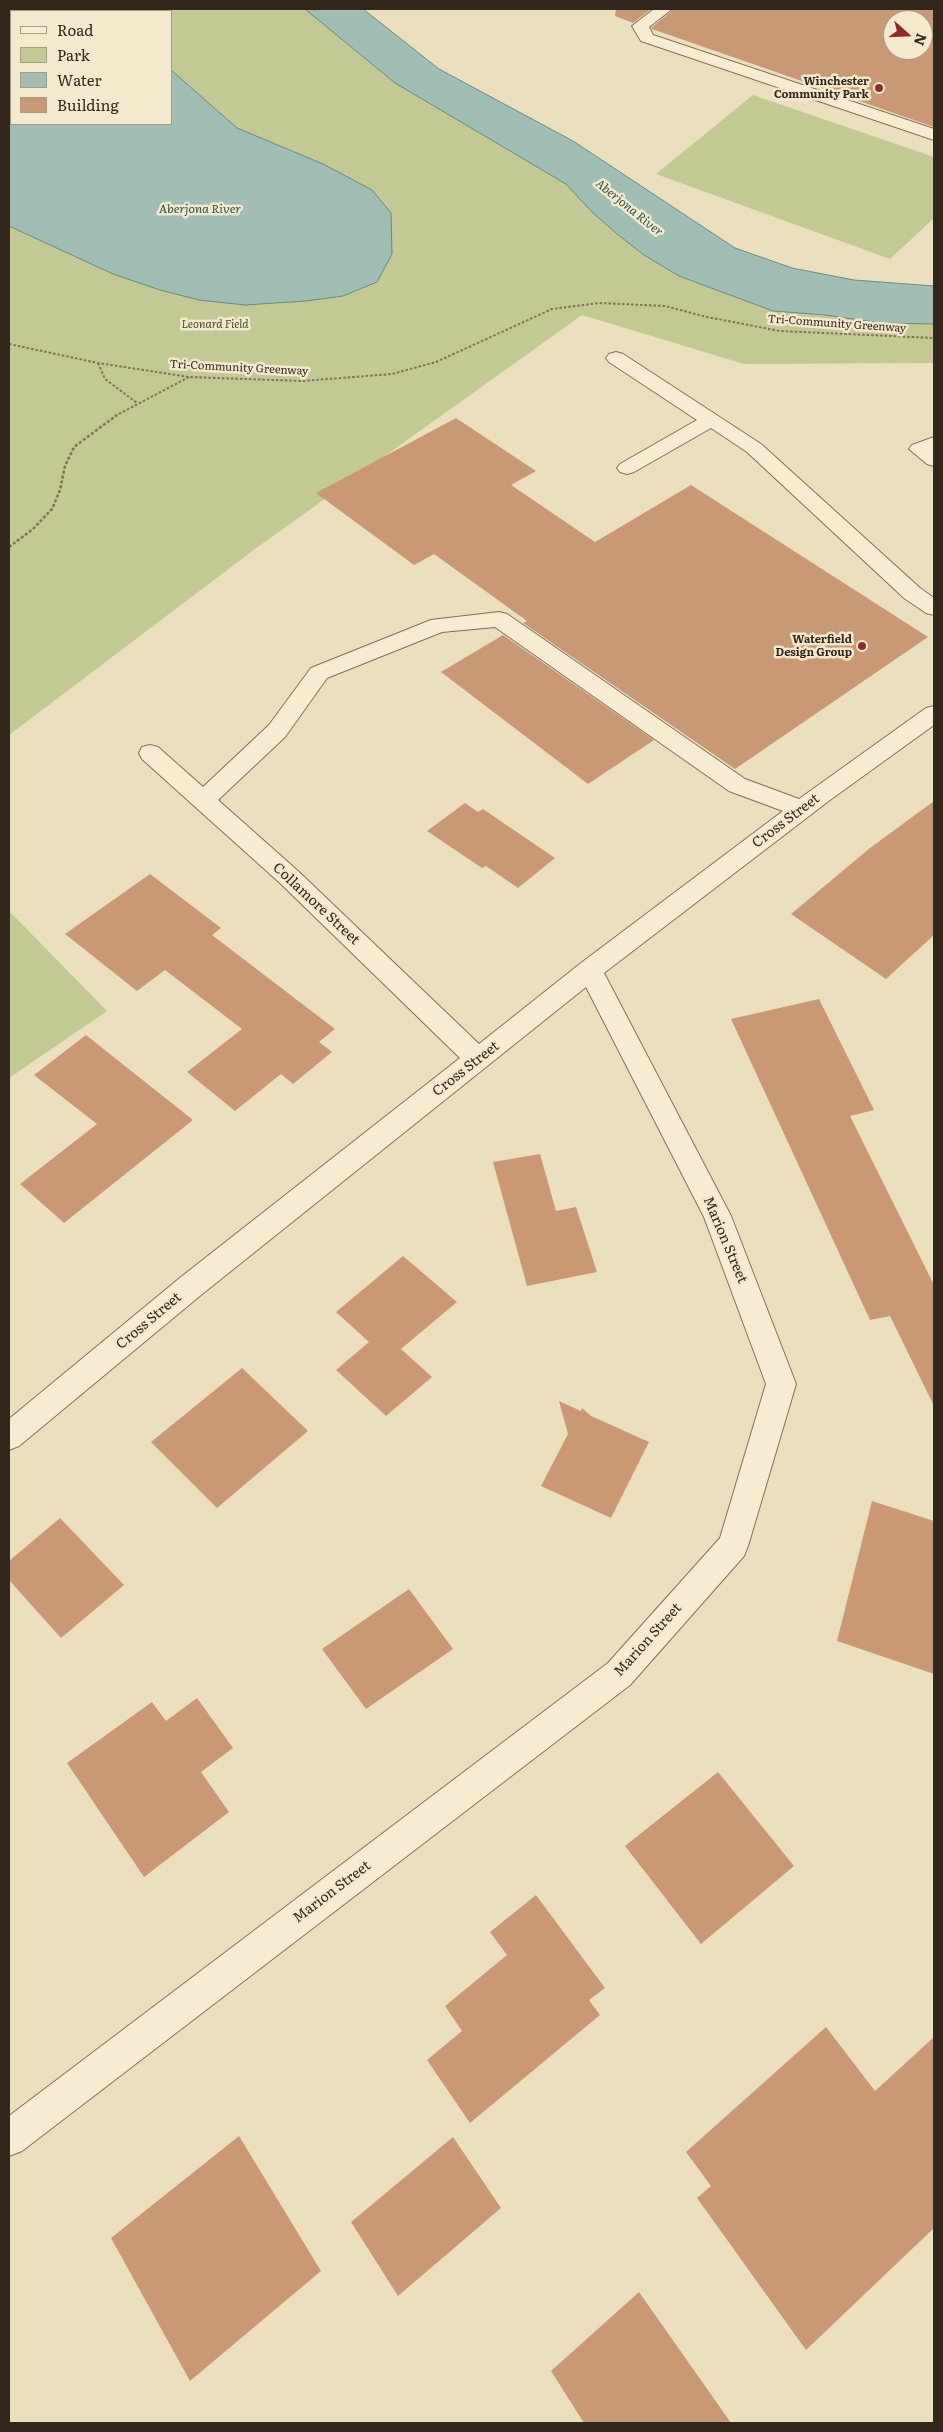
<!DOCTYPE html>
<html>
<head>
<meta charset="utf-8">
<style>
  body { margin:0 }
  #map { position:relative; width:943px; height:2432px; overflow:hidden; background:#ecdfbe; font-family:Literata,serif }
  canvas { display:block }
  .frame { position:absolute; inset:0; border:10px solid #33271c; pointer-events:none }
  .legend { position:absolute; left:10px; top:10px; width:162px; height:115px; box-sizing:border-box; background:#f4e9cd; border:1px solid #a79b86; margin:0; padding:6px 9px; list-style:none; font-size:15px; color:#33271c }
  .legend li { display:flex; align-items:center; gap:10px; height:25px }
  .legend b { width:25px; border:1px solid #a79b86 }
  .north { position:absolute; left:883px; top:10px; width:50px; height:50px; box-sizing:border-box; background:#f4e9cd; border:1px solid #a79b86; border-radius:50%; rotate:110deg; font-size:14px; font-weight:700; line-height:20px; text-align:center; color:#33271c }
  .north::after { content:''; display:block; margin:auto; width:18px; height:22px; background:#902a2a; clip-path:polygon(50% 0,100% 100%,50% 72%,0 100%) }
</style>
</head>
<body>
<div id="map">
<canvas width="943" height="2432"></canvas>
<div class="frame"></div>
<ul class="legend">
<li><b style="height:6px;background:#f7ecd1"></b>Road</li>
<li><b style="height:14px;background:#c2c993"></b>Park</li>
<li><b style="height:14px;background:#a1beb5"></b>Water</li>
<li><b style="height:14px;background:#c99975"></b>Building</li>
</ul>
<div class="north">N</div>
</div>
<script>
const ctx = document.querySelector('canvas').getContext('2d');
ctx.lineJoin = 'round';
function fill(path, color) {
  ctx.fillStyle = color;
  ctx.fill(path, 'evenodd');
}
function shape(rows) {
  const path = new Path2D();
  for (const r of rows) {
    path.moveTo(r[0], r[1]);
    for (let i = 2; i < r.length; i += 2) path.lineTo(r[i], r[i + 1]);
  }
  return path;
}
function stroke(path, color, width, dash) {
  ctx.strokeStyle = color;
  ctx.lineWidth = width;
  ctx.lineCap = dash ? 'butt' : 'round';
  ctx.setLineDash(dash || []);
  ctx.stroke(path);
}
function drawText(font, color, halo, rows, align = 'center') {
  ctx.font = font + ' Literata,serif';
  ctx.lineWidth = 5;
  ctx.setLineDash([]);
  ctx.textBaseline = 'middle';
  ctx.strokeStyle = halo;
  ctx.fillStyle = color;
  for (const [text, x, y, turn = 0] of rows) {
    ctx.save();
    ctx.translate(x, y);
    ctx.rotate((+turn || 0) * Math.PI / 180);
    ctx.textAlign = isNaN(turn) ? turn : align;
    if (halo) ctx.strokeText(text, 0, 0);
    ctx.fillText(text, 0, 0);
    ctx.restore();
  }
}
fill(shape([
  [9,9,340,9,726,279,934,294,934,363,744,364,582,315,255,549,9,735],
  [11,11,171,11,171,124,11,124],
  [753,95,934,157,934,218,890,259,656,174],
  [9,911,107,1011,9,1078]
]), '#c2c993');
const water = shape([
  [9,9,121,9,123,11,11,11,11,124,171,124,171,70,237,128,323,164,372,190,391,213,392,254,377,282,343,296,306,301,245,305,199,300,160,290,113,274,9,226,9,9],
  [305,9,363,9,439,69,573,141,735,248,792,268,854,280,934,286,934,324,881,323,825,315,773,311,679,276,644,255,617,234,592,212,566,184,395,83,305,9]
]);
fill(water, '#a1beb5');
stroke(water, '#698a83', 1);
fill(shape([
  [616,9,651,9,633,23,615,16],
  [674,9,934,9,934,127,652,29,651,28],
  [893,20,923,20,923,50,893,50],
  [456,418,536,471,511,485,595,542,691,485,928,637,735,769,523,623,527,621,434,554,414,565,316,493],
  [503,635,654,740,588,784,441,672],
  [934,801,934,935,886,979,791,914,870,848],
  [465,803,478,812,483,809,555,858,518,888,486,866,482,868,427,831],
  [150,874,221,928,212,935,335,1029,319,1042,332,1052,293,1084,281,1074,235,1111,187,1072,242,1029,165,970,137,991,65,934],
  [819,999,874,1110,850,1116,934,1285,934,1406,890,1316,870,1320,731,1019],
  [86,1035,193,1120,64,1223,20,1184,97,1124,34,1075],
  [540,1154,556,1211,576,1207,597,1272,527,1286,493,1162],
  [403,1256,457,1302,401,1349,432,1377,386,1416,336,1370,369,1342,336,1312],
  [242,1368,308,1431,217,1508,151,1442],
  [559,1401,581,1411,582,1408,591,1416,649,1442,611,1518,541,1486,568,1434],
  [872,1501,934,1521,934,1674,837,1641],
  [60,1518,124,1585,61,1638,9,1580,9,1561],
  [409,1589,453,1649,366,1709,322,1649],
  [197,1698,233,1748,201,1772,229,1812,144,1877,67,1763,152,1702,166,1721],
  [718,1772,794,1866,701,1944,625,1846],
  [536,1895,605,1988,589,2000,600,2015,470,2123,427,2060,462,2031,445,2006,507,1955,490,1932],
  [826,2027,875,2091,934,2037,934,2228,806,2350,697,2198,711,2186,686,2152],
  [239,2136,321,2271,190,2381,111,2238],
  [453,2137,501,2208,398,2296,351,2222],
  [639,2292,731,2423,584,2423,551,2371]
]), '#c99975');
const minor = shape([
  [654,9,672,9,649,27,653,35,934,129,934,140,641,41,632,26,654,9],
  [616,352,623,354,761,444,920,588,934,598,934,615,926,613,904,598,747,452,711,428,634,472,627,474,620,472,617,468,620,464,697,420,609,362,606,358,609,354,616,352],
  [934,437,934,466,927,464,909,449,912,445,934,437],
  [499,612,507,614,745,779,799,799,926,708,934,706,934,725,830,800,604,973,731,1216,796,1384,748,1546,744,1556,630,1685,22,2151,9,2156,9,2116,608,1663,720,1538,766,1384,704,1217,586,987,201,1295,19,1446,9,1450,9,1419,181,1277,460,1058,280,883,142,759,139,753,142,747,150,745,158,747,203,787,269,725,311,668,431,620,499,612],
  [495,627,729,791,783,811,581,963,479,1044,298,871,218,800,285,737,327,678,442,632,495,627]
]);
stroke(minor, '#836f58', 2);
stroke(shape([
  [9,344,98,363,189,377,302,381,392,374,436,362,552,309,599,303,665,306,707,317,780,331,934,338],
  [98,363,105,379,137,403],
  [115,416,189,377]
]), '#836f58', 2, [2.5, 2]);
stroke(shape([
  [9,547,33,529,52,509,60,490,65,466,74,447,117,415]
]), '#836f58', 2.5, [3, 2]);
fill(minor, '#f7ecd1');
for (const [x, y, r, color] of [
  [879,88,5,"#902a2a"],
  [862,646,5,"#902a2a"]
]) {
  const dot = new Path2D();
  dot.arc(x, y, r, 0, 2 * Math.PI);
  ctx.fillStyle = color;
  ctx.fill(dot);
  stroke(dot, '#f4e9cd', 2);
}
drawText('bold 11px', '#33271c', '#f4e9cd', [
  ["Winchester",869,82],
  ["Community Park",869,95],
  ["Waterfield",852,640],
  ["Design Group",852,653]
], 'right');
drawText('11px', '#33271c', '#f4e9cd', [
  ["Tri-Community Greenway",837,324,4],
  ["Tri-Community Greenway",239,368,3]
]);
drawText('italic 11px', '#434f23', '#f4e9cd', [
  ["Leonard Field",215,325]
]);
drawText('italic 12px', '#2b5350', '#f4e9cd', [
  ["Aberjona River",629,208,39],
  ["Aberjona River",200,209]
]);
drawText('14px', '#33271c', '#f4e9cd', [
  ["Cross Street",786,821,-37],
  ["Collamore Street",316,904,43],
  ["Cross Street",466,1069,-38],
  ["Marion Street",725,1240,67],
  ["Cross Street",149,1321,-40],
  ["Marion Street",648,1640,-48],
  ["Marion Street",332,1892,-37]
]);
</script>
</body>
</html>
